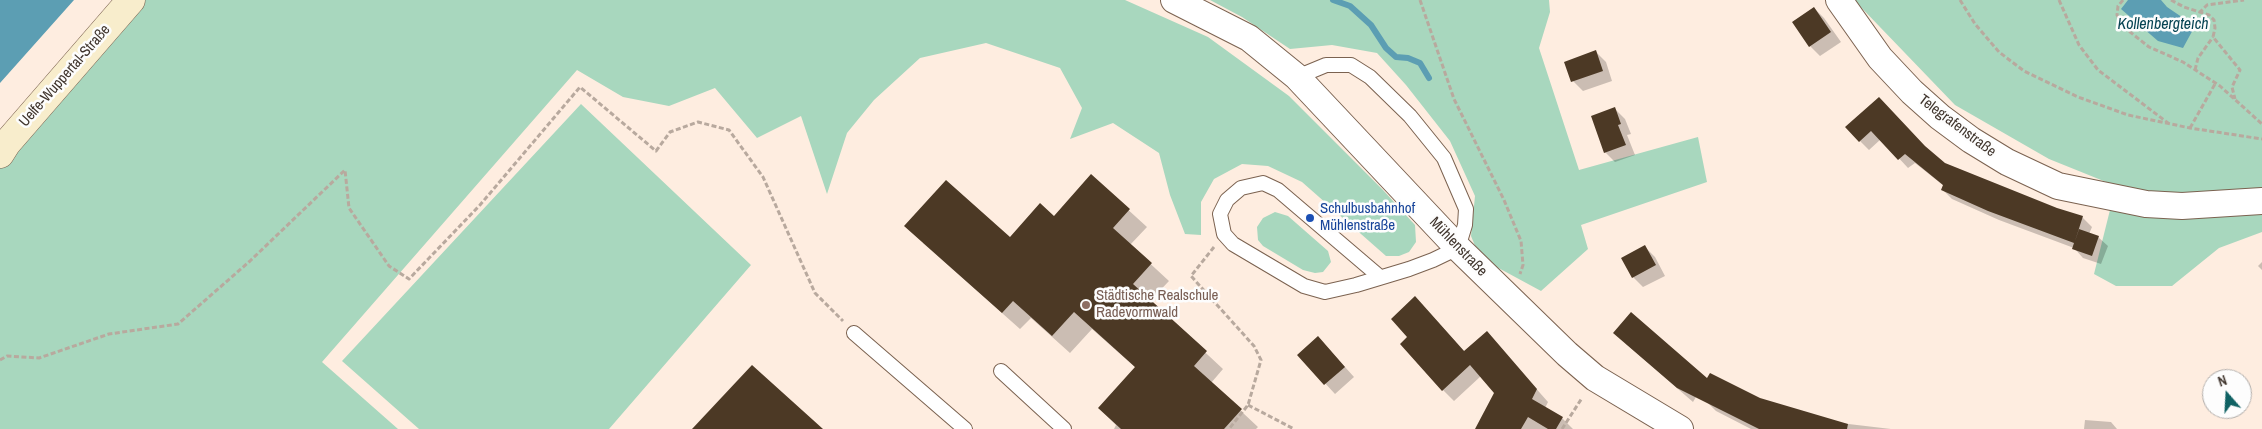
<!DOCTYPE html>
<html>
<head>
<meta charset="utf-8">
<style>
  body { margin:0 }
  #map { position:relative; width:2262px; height:429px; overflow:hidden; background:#feede0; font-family:"Archivo Narrow",sans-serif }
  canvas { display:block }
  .north { position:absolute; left:2202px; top:369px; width:50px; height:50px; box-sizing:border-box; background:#fdfdfd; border:1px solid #b1adaa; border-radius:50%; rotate:341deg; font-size:14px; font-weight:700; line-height:20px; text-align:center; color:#40352d }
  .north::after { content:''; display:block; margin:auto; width:18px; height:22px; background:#106264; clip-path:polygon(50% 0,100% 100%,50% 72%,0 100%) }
</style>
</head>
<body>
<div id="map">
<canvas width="2262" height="429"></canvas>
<div class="north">N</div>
</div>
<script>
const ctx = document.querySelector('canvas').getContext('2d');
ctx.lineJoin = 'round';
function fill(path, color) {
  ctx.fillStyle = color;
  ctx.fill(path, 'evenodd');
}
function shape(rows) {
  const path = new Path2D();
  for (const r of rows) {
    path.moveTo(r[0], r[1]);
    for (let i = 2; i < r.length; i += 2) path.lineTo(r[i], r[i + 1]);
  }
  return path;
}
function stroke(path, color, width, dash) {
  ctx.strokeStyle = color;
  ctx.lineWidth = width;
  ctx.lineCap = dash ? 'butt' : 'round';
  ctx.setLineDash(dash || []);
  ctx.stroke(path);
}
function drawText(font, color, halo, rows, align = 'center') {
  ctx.font = font + ' "Archivo Narrow",sans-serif';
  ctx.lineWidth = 5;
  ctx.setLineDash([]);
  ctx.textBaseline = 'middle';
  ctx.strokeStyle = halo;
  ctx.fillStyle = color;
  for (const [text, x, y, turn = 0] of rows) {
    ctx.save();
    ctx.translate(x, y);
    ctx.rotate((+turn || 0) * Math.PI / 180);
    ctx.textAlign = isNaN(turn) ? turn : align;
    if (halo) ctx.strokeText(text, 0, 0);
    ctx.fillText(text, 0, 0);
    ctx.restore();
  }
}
fill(shape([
  [131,0,1125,0,1208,37,1289,96,1383,190,1415,225,1416,242,1409,252,1399,256,1386,256,1302,182,1268,166,1242,164,1214,179,1201,202,1201,235,1185,234,1170,195,1159,153,1113,123,1070,139,1082,108,1060,68,986,43,920,58,874,100,847,133,827,194,801,116,757,138,715,88,669,106,623,97,577,70,322,362,398,429,0,429,0,154],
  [1210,0,1549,0,1550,12,1539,48,1579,170,1698,137,1707,182,1581,225,1588,249,1541,291,1480,258,1471,236,1475,196,1450,141,1406,85,1377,53,1332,45,1290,49,1242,17],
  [1854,0,2262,0,2262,232,2219,248,2172,286,2116,286,2094,274,2116,186,2049,159,1955,105],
  [581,104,751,265,609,429,419,429,342,361],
  [1275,212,1288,216,1328,251,1331,262,1323,272,1315,273,1303,270,1263,246,1258,240,1257,227,1263,218]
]), '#a8d7be');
fill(shape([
  [0,0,74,0,0,83],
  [2128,0,2161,0,2167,7,2195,26,2183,48,2158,41,2121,9]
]), '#5c9eb3');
fill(shape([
  [1814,8,1824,18,1841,42,1820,56,1810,46],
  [1596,52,1606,62,1612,81,1583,91,1573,81],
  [1879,98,1927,150,1944,164,2057,210,2082,217,2092,227,2089,234,2098,237,2108,246,2101,264,2083,258,2074,248,1999,220,1952,199,1943,190,1944,186,1915,163,1908,168,1881,139,1869,150,1860,141],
  [1615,109,1625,119,1631,134,1627,135,1635,155,1615,162,1605,152],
  [1091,176,1147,227,1130,245,1169,281,1150,301,1223,369,1211,383,1258,427,1256,429,1114,429,1116,425,1099,408,1136,368,1092,329,1070,353,1031,318,1020,329,923,243,1010,239,1054,217],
  [1645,247,1655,257,1665,276,1643,287,1633,277],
  [2262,262,2262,270,2258,266],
  [1427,310,1465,352,1487,333,1548,402,1545,408,1562,418,1573,429,1477,429,1495,393,1481,376,1454,401,1443,390,1409,337],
  [1625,343,1706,380,1693,402],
  [1328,348,1354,377,1335,394,1299,355],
  [1706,401,1840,423,1891,429,1751,429,1716,411],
  [2085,420,2111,422,2117,429,2084,429]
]), '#0003');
stroke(shape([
  [1333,0,1350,6,1371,25,1386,48,1396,57,1408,58,1420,63,1429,78]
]), '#5c9eb3', 6);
fill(shape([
  [1814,7,1831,32,1809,47,1792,22],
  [1596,50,1603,71,1571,82,1564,62],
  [1879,97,1925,146,1945,163,2057,208,2083,216,2075,241,2079,229,2099,236,2092,256,2072,249,2074,243,1988,211,1941,190,1943,185,1905,154,1898,160,1871,131,1859,142,1845,127],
  [1615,107,1621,124,1618,125,1626,145,1604,153,1591,116],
  [1091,174,1130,209,1113,228,1152,263,1133,284,1207,351,1194,366,1242,409,1224,429,1121,429,1098,408,1135,367,1074,312,1052,336,1013,301,1002,313,904,226,946,180,1010,237,1040,203,1054,216],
  [1645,245,1656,265,1632,278,1621,258],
  [1415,296,1464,351,1487,331,1537,389,1532,399,1563,417,1556,429,1548,429,1528,417,1521,429,1475,429,1494,393,1470,365,1442,391,1400,344,1407,337,1391,319],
  [1631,312,1707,378,1710,373,1760,398,1848,424,1847,429,1759,429,1677,388,1613,333],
  [1318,336,1345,367,1324,385,1297,355],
  [752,365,823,429,692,429]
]), '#4c3925');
const lane = shape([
  [1297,77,1326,65,1351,65,1370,77,1410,116,1444,158,1466,209,1465,225,1458,248,1433,260,1409,269,1356,285,1325,292,1304,286,1233,244,1224,234,1220,214,1227,200,1241,188,1263,183,1278,190,1380,277],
  [854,333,965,429],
  [1001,371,1064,429]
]);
const street = shape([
  [1174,0,1249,38,1297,77,1458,248,1567,354,1595,378,1680,429],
  [1839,0,1880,58,1912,92,1940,117,1971,140,2007,162,2058,186,2146,204,2182,206,2262,201]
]);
const secondary = shape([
  [0,154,7,143,131,0]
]);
stroke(lane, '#7b6250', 16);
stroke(street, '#7b6250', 28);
stroke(secondary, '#7b6250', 29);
stroke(shape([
  [1420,0,1454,99,1504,200,1521,241,1523,265,1520,274],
  [1960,0,1975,24,1999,52,2024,71,2078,97,2128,115,2190,128,2262,139],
  [2059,0,2079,45,2098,70,2168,123],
  [2123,0,2118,6,2117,15,2125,28,2149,47,2183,62,2220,86,2262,124],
  [2171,0,2184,7,2209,15,2214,20,2215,28,2213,37,2240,70,2232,87,2235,99],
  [2199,13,2207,5,2244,0],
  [2195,70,2198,58,2213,37],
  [2190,128,2215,84],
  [1214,247,1191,276,1254,346,1261,360,1248,405,1229,429],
  [0,360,7,356,39,358,109,334,178,324,250,261,345,170,349,208,389,266,409,279,480,205,580,87,656,151,670,132,698,122,729,130,763,177,815,293,843,321],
  [1248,405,1294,429],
  [1562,429,1582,398]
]), '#b8a99e', 3, [5, 2.5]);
stroke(lane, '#fff', 14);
stroke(street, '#fff', 26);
stroke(secondary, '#f8edcc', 28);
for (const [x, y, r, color] of [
  [1310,218,5,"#1a4fb4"],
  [1086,305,5,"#8d6e63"]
]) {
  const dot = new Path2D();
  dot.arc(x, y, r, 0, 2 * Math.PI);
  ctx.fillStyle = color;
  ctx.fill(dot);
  stroke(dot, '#fdfdfd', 2);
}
drawText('15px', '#40352d', '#fdfdfd', [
  ["Uelfe-Wuppertal-Straße",65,76,-49],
  ["Telegrafenstraße",1957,126,37],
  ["Mühlenstraße",1458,247,46]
]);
drawText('15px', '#164399', '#fdfdfd', [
  ["Schulbusbahnhof",1320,209],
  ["Mühlenstraße",1320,226]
], 'left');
drawText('15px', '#785e54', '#fdfdfd', [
  ["Städtische Realschule",1096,296],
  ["Radevormwald",1096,313]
], 'left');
drawText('italic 16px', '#074453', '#fdfdfd', [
  ["Kollenbergteich",2163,25]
]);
</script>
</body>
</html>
